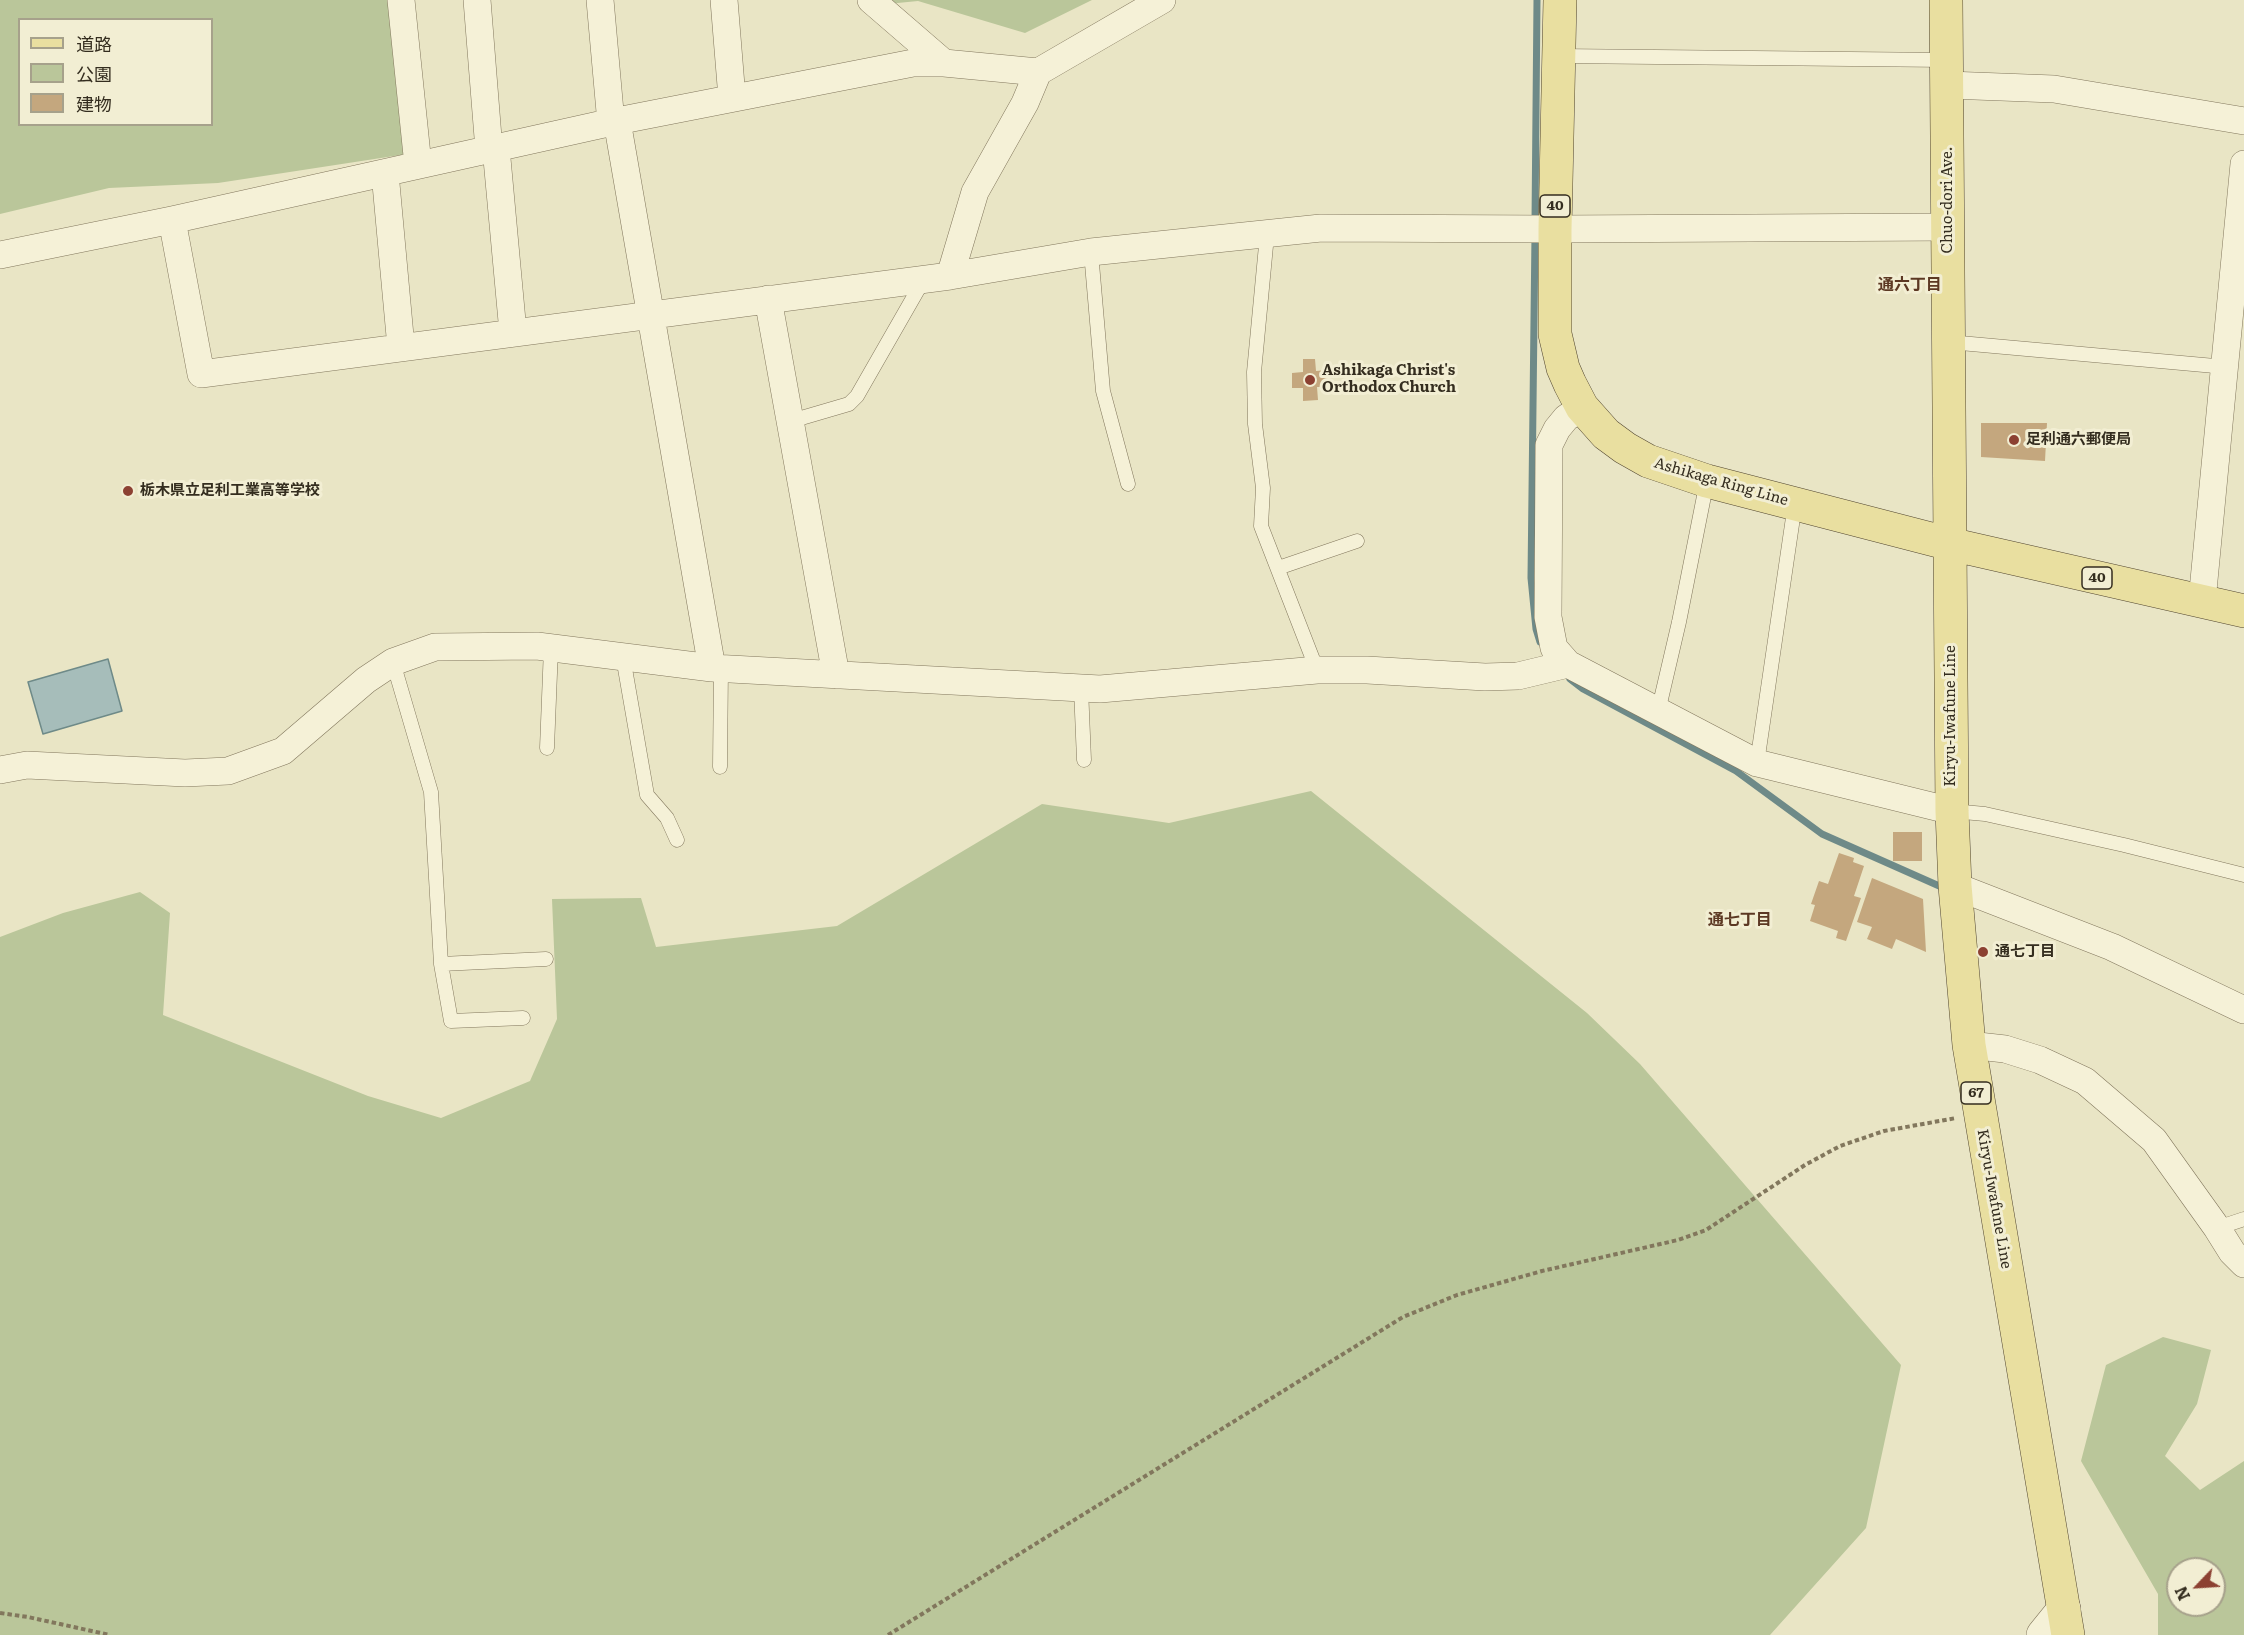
<!DOCTYPE html>
<html>
<head>
<meta charset="utf-8">
<style>
  body { margin:0 }
  #map { position:relative; width:2244px; height:1635px; overflow:hidden; background:#e9e5c5; font-family:Literata,"Noto Sans JP",serif }
  canvas { display:block }
  .legend { position:absolute; left:18px; top:18px; width:195px; height:108px; box-sizing:border-box; background:#f2eed3; border:2px solid #a6a18b; margin:0; padding:8px 10px; list-style:none; font-size:18px; color:#342d1f }
  .legend li { display:flex; align-items:center; gap:12px; height:30px }
  .legend b { width:30px; border:2px solid #a6a18b }
  .north { position:absolute; left:2166px; top:1557px; width:60px; height:60px; box-sizing:border-box; background:#f2eed3; border:2px solid #a6a18b; border-radius:50%; rotate:245deg; font-size:16px; font-weight:700; line-height:24px; text-align:center; color:#342d1f }
  .north::after { content:''; display:block; margin:auto; width:21px; height:27px; background:#8c4132; clip-path:polygon(50% 0,100% 100%,50% 72%,0 100%) }
</style>
</head>
<body>
<div id="map">
<canvas width="2244" height="1635"></canvas>
<ul class="legend">
<li><b style="height:8px;background:#e9dfa0"></b>道路</li>
<li><b style="height:16px;background:#bac69a"></b>公園</li>
<li><b style="height:16px;background:#c4a77e"></b>建物</li>
</ul>
<div class="north">N</div>
</div>
<script>
const ctx = document.querySelector('canvas').getContext('2d');
ctx.lineJoin = 'round';
function fill(path, color) {
  ctx.fillStyle = color;
  ctx.fill(path, 'evenodd');
}
function shape(rows) {
  const path = new Path2D();
  for (const r of rows) {
    path.moveTo(r[0], r[1]);
    for (let i = 2; i < r.length; i += 2) path.lineTo(r[i], r[i + 1]);
  }
  return path;
}
function stroke(path, color, width, dash) {
  ctx.strokeStyle = color;
  ctx.lineWidth = width;
  ctx.lineCap = dash ? 'butt' : 'round';
  ctx.setLineDash(dash || []);
  ctx.stroke(path);
}
function drawText(font, color, halo, rows, align = 'center') {
  ctx.font = font + ' Literata,"Noto Sans JP",serif';
  ctx.lineWidth = 6;
  ctx.setLineDash([]);
  ctx.textBaseline = 'middle';
  ctx.strokeStyle = halo;
  ctx.fillStyle = color;
  for (const [text, x, y, turn = 0] of rows) {
    ctx.save();
    ctx.translate(x, y);
    ctx.rotate((+turn || 0) * Math.PI / 180);
    ctx.textAlign = isNaN(turn) ? turn : align;
    if (halo) ctx.strokeText(text, 0, 0);
    ctx.fillText(text, 0, 0);
    ctx.restore();
  }
}
fill(shape([
  [0,0,391,0,407,154,218,183,109,188,0,214],
  [20,20,212,20,212,124,20,124],
  [872,0,1092,0,1025,33,918,1,877,5],
  [1311,791,1587,1013,1640,1064,1901,1365,1866,1528,1770,1635,0,1635,0,937,63,913,140,892,170,913,163,1015,368,1096,441,1118,530,1081,557,1019,552,899,641,898,656,947,837,926,1042,804,1169,823],
  [2163,1337,2211,1350,2197,1404,2165,1456,2200,1490,2244,1461,2244,1635,2158,1635,2158,1594,2081,1461,2106,1365],
  [2178,1569,2214,1569,2214,1605,2178,1605]
]), '#bac69a');
const water = shape([
  [108,659,122,711,43,734,28,682,108,659]
]);
fill(water, '#a6bdba');
stroke(water, '#6e8a88', 1.5);
stroke(shape([
  [1535,222,1537,0],
  [1535,234,1531,578,1536,629,1540,642],
  [1570,679,1583,689,1736,771,1822,834,1946,889]
]), '#6e8a88', 7);
fill(shape([
  [1303,359,1315,359,1316,371,1328,370,1328,387,1317,387,1318,400,1303,401,1303,388,1292,388,1292,373,1303,372],
  [1981,423,2047,423,2045,461,1981,457],
  [1893,832,1922,832,1922,861,1893,861],
  [1839,853,1854,858,1853,862,1864,866,1854,896,1861,898,1846,941,1836,938,1838,931,1810,921,1815,905,1811,904,1819,881,1828,884],
  [1872,878,1923,899,1926,952,1896,939,1892,949,1867,939,1872,927,1857,922]
]), '#c4a77e');
const service = shape([
  [1559,56,1947,60],
  [1267,235,1254,372,1255,424,1263,488,1261,526,1317,670],
  [1091,252,1103,391,1128,484],
  [1949,342,2226,367],
  [791,421,849,404,857,396,924,279],
  [1278,568,1357,541],
  [623,657,647,795,667,818,677,840],
  [393,662,431,792,441,964,451,1021,523,1018],
  [1081,688,1084,760],
  [1658,712,1679,622,1707,481],
  [547,748,551,648],
  [1757,763,1795,504],
  [720,767,721,668],
  [1952,811,1985,814,2124,845,2244,875],
  [441,964,546,959],
  [2217,1228,2244,1219]
]);
const minor = shape([
  [401,0,418,165],
  [477,0,489,150],
  [600,0,611,123],
  [724,0,732,98],
  [871,0,944,63],
  [1948,85,2054,89,2244,121],
  [617,121,712,668],
  [496,148,513,332],
  [385,173,401,347],
  [172,220,201,374,950,276,1091,252,1321,228,1555,229,1949,227],
  [0,255,172,220,617,121,913,63,944,63,1038,72,1162,0],
  [950,276,975,192,1025,103,1038,72],
  [768,299,836,675],
  [1582,407,1566,418,1557,429,1549,445,1548,617,1554,648,1568,664,1757,763,1952,811],
  [2202,601,2244,164],
  [0,770,27,765,185,773,228,771,283,751,366,680,393,662,435,647,537,646,712,668,1100,689,1317,670,1367,670,1485,677,1518,676,1568,664],
  [1955,886,2112,947,2244,1010],
  [1969,1045,2005,1049,2040,1060,2085,1081,2154,1140,2217,1228,2232,1252,2244,1264]
]);
const tertiary = shape([
  [2043,1635,2064,1609]
]);
const primary = shape([
  [1560,0,1555,229,1555,334,1563,368,1570,384,1582,407,1606,434,1625,448,1648,461,1707,481,1950,544,2244,611],
  [1946,0,1952,811,1955,886,1969,1045,2068,1635]
]);
stroke(service, '#82775d', 15);
stroke(minor, '#82775d', 28);
stroke(tertiary, '#82775d', 34);
stroke(primary, '#514530', 34);
stroke(shape([
  [0,1613,28,1617,110,1635],
  [888,1635,1403,1317,1457,1295,1542,1271,1678,1240,1706,1230,1805,1165,1840,1146,1884,1131,1956,1118]
]), '#82775d', 4, [4.5, 3]);
stroke(service, '#f5f1d7', 14);
stroke(minor, '#f5f1d7', 27);
stroke(tertiary, '#f5f1d7', 33);
stroke(primary, '#e9dfa0', 33);
for (const [x, y, r, color] of [
  [1310,380,6,"#8c4132"],
  [2014,440,6,"#8c4132"],
  [128,491,6,"#8c4132"],
  [1983,952,6,"#8c4132"]
]) {
  const dot = new Path2D();
  dot.arc(x, y, r, 0, 2 * Math.PI);
  ctx.fillStyle = color;
  ctx.fill(dot);
  stroke(dot, '#f2eed3', 2);
}
for (const [x, y, w] of [
  [1555,206,30],
  [2097,578,30],
  [1976,1093,30]
]) {
  const box = new Path2D();
  box.roundRect(x - w / 2, y - 11, w, 22, 4.5);
  ctx.fillStyle = '#f2eed3';
  ctx.fill(box);
  stroke(box, '#342d1f', 1.5);
}
drawText('bold 14px', '#342d1f', null, [
  ["40",1555,206],
  ["40",2097,578],
  ["67",1976,1093]
]);
drawText('15px', '#342d1f', '#f2eed3', [
  ["Chuo-dori Ave.",1948,200,-90],
  ["Ashikaga Ring Line",1721,482,16],
  ["Kiryu-Iwafune Line",1951,716,-90],
  ["Kiryu-Iwafune Line",1994,1199,80]
]);
drawText('bold 15px', '#342d1f', '#f2eed3', [
  ["Ashikaga Christ's",1322,371],
  ["Orthodox Church",1322,388],
  ["足利通六郵便局",2026,440],
  ["栃木県立足利工業高等学校",140,491],
  ["通七丁目",1995,952]
], 'left');
drawText('bold 16px', '#5c3823', '#f2eed3', [
  ["通六丁目",1910,285],
  ["通七丁目",1740,920]
]);
</script>
</body>
</html>
